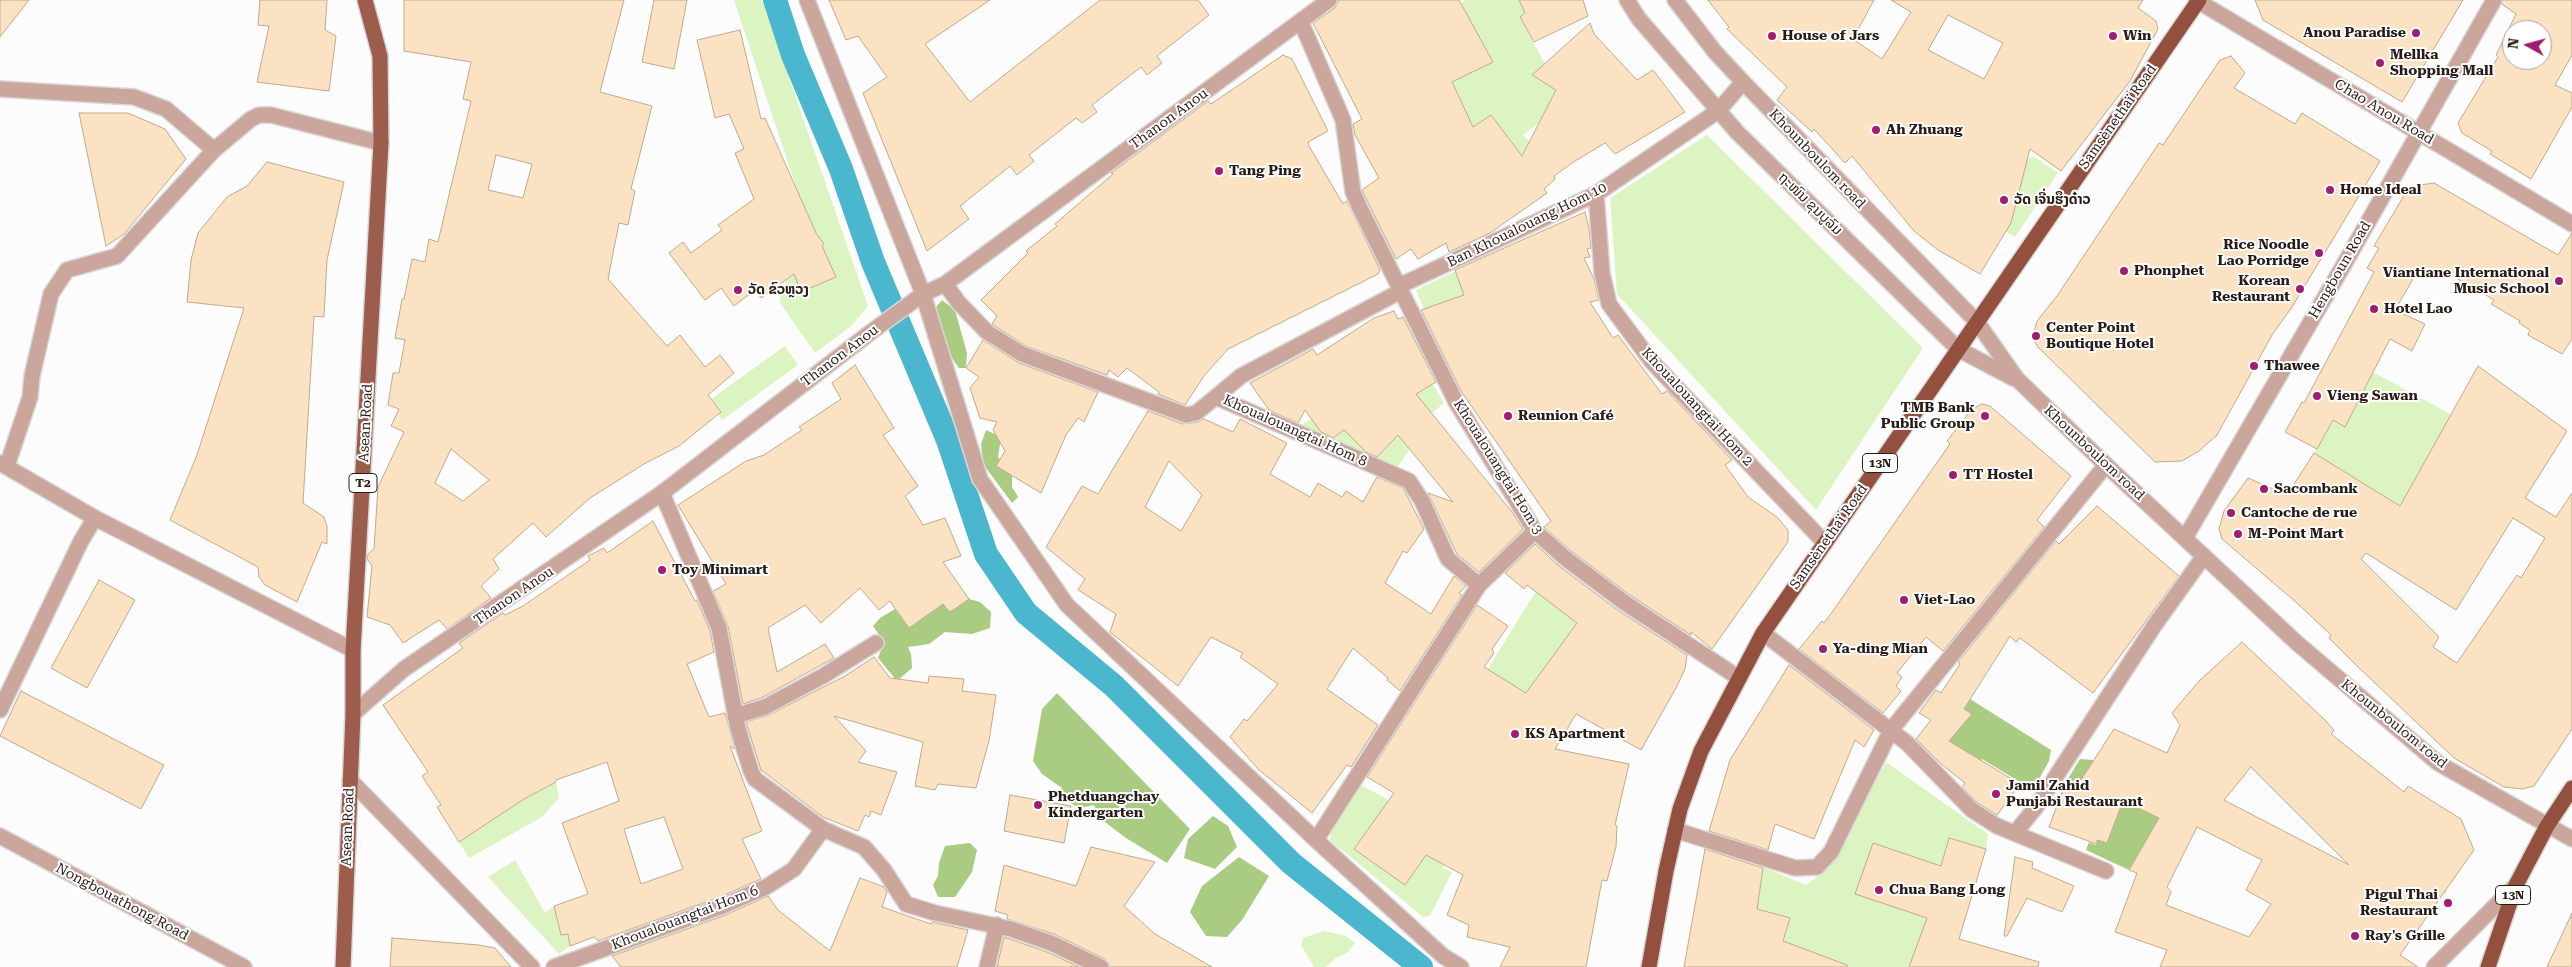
<!DOCTYPE html>
<html>
<head>
<meta charset="utf-8">
<style>
  body { margin:0 }
  #map { position:relative; width:2572px; height:967px; overflow:hidden; background:#fcfcfc; font-family:"Roboto Serif",serif }
  canvas { display:block }
  .north { position:absolute; left:2502px; top:20px; width:50px; height:50px; box-sizing:border-box; background:#fff; border:1px solid #a9a4a1; border-radius:50%; rotate:277deg; font-size:14px; font-weight:700; line-height:20px; text-align:center; color:#291b15 }
  .north::after { content:''; display:block; margin:auto; width:18px; height:22px; background:#9f1c6e; clip-path:polygon(50% 0,100% 100%,50% 72%,0 100%) }
</style>
</head>
<body>
<div id="map">
<canvas width="2572" height="967"></canvas>
<div class="north">N</div>
</div>
<script>
const ctx = document.querySelector('canvas').getContext('2d');
ctx.lineJoin = 'round';
function fill(path, color) {
  ctx.fillStyle = color;
  ctx.fill(path, 'evenodd');
}
function shape(rows) {
  const path = new Path2D();
  for (const r of rows) {
    path.moveTo(r[0], r[1]);
    for (let i = 2; i < r.length; i += 2) path.lineTo(r[i], r[i + 1]);
  }
  return path;
}
function stroke(path, color, width, dash) {
  ctx.strokeStyle = color;
  ctx.lineWidth = width;
  ctx.lineCap = dash ? 'butt' : 'round';
  ctx.setLineDash(dash || []);
  ctx.stroke(path);
}
function drawText(font, color, halo, rows, align = 'center') {
  ctx.font = font + ' "Roboto Serif","Noto Sans Lao",serif';
  ctx.lineWidth = 4;
  ctx.setLineDash([]);
  ctx.textBaseline = 'middle';
  ctx.strokeStyle = halo;
  ctx.fillStyle = color;
  for (const [text, x, y, turn = 0] of rows) {
    ctx.save();
    ctx.translate(x, y);
    ctx.rotate((+turn || 0) * Math.PI / 180);
    ctx.textAlign = isNaN(turn) ? turn : align;
    if (halo) ctx.strokeText(text, 0, 0);
    ctx.fillText(text, 0, 0);
    ctx.restore();
  }
}
fill(shape([
  [734,0,762,0,868,306,851,326,815,353,780,303,781,292,791,271,819,256],
  [1466,0,1519,0,1525,13,1520,18,1545,64,1532,76,1592,110,1539,123,1523,135,1534,147,1525,160,1491,115,1473,127,1452,82,1492,61,1475,30,1453,9],
  [1707,135,1923,348,1816,510,1617,294,1610,198],
  [2033,156,2058,173,2015,237,1973,214,2011,224,2025,161],
  [1456,271,1472,316,1424,309,1416,290],
  [785,346,798,365,722,420,718,414,721,411,711,399],
  [1415,354,1444,403,1401,438,1410,449,1398,466,1386,465,1298,427],
  [2373,372,2454,416,2400,506,2314,453,2333,420,2345,427],
  [1536,591,1601,640,1589,661,1563,643,1527,694,1445,738],
  [1886,762,1988,834,1986,849,1949,838,1921,939,1909,967,1783,967,1776,963,1790,918,1757,909,1763,867,1806,885,1830,867],
  [556,782,559,798,542,817,469,858,459,842,524,799],
  [1361,785,1458,838,1443,868,1452,872,1430,916,1423,917,1330,840,1331,832],
  [515,860,545,913,554,906,561,934,568,934,570,946,559,954,488,877],
  [1324,931,1346,936,1355,943,1347,953,1336,958,1325,967,1314,967,1301,945,1303,938]
]), '#dcf4c2');
fill(shape([
  [942,300,955,310,967,353,966,368,959,368,949,354,936,307],
  [986,430,1001,437,998,457,1012,476,1012,487,1018,497,1012,503,983,464,981,444],
  [969,599,980,602,991,612,990,628,972,634,945,632,929,644,908,647,911,654,912,668,897,681,878,658,884,642,873,626,880,618,895,609,909,628,943,604,950,612],
  [1057,693,1190,829,1167,863,1126,838,1101,819,1094,805,1079,808,1059,796,1062,788,1042,774,1033,761,1042,709],
  [1970,699,2051,750,2049,761,2033,790,1982,759,1980,761,1942,737,1954,735,1972,714,1964,709],
  [2080,759,2094,760,2151,788,2158,798,2150,814,2159,818,2129,870,2086,850,2089,842,2096,845,2097,840,2107,843,2118,814,2066,782],
  [1213,816,1228,826,1237,847,1215,869,1184,858,1188,839],
  [970,843,977,850,972,872,955,897,938,897,933,885,938,876,939,863,945,846],
  [1239,857,1269,876,1242,920,1227,937,1206,936,1190,912,1202,886]
]), '#a9cb82');
stroke(shape([
  [775,0,793,55,841,169,873,262,948,440,986,554,1026,613,1114,686,1291,863,1421,967]
]), '#4ab7ce', 24);
const building = shape([
  [0,0,29,0,0,37,0,0],
  [260,0,327,0,325,30,336,36,329,91,257,82,269,26,258,25,260,0],
  [404,0,624,0,600,92,652,106,631,189,635,191,628,225,619,223,608,279,667,346,680,335,705,367,720,355,734,373,708,395,721,412,679,446,644,464,590,498,546,537,533,523,493,559,499,569,481,586,491,598,447,629,439,620,403,643,390,625,367,617,372,566,367,559,368,554,374,549,378,487,404,432,391,426,399,409,388,405,393,373,399,373,405,340,395,338,402,299,404,299,412,259,425,262,429,239,438,242,471,101,463,99,471,62,404,51,404,0],
  [496,155,532,164,523,198,488,190,496,155],
  [451,449,489,480,463,501,435,483,451,449],
  [654,0,687,0,674,69,642,62,654,0],
  [829,0,990,0,925,44,970,102,1100,0,1198,0,1209,15,1157,56,1162,63,1147,75,1141,67,1092,105,1097,112,1082,123,1076,118,1029,155,1034,161,1017,175,1010,166,960,206,969,219,927,251,863,93,887,77,858,36,846,40,829,0],
  [1339,0,1459,0,1493,62,1452,82,1473,127,1491,115,1522,156,1556,90,1532,75,1590,23,1594,34,1637,80,1653,70,1685,112,1615,154,1605,143,1575,161,1554,176,1555,179,1544,189,1547,193,1490,233,1449,252,1446,243,1418,259,1411,249,1396,259,1362,190,1379,178,1355,135,1353,124,1362,119,1313,23,1335,8,1339,0],
  [1519,0,1583,0,1588,16,1534,42,1520,17,1525,13,1519,0],
  [1708,0,1874,0,1853,39,1882,59,1911,12,1891,0,2143,0,2138,8,2156,21,2158,29,2130,81,2061,171,2030,149,2011,223,1980,274,1938,250,1914,231,1852,156,1845,163,1814,129,1812,132,1777,100,1787,87,1727,29,1729,27,1708,0],
  [1948,15,2003,43,1984,79,1928,50,1948,15],
  [2255,0,2463,0,2402,102,2263,20,2255,0],
  [2503,0,2572,0,2572,55,2555,85,2572,93,2572,107,2531,179,2490,154,2492,151,2462,133,2458,123,2498,57,2496,55,2516,14,2502,4,2503,0],
  [2512,30,2542,30,2542,60,2512,60,2512,30],
  [740,30,761,119,765,118,816,233,824,244,822,246,836,277,801,292,794,274,761,298,755,290,734,306,721,288,705,300,669,253,683,242,691,253,722,230,718,225,754,199,735,153,744,149,729,114,715,118,697,40,740,30],
  [1283,55,1292,59,1328,131,1308,142,1309,146,1343,204,1347,201,1380,270,1378,274,1228,349,1204,376,1185,405,1158,394,1159,392,1127,368,1118,377,1109,370,1107,375,1026,346,992,324,997,316,981,300,1028,253,1026,251,1057,226,1055,224,1113,174,1111,173,1208,101,1211,104,1283,55],
  [2231,56,2245,73,2234,88,2295,124,2302,113,2380,161,2292,307,2272,335,2217,435,2199,451,2182,461,2155,462,2038,347,2033,339,2035,329,2037,321,2057,296,2159,143,2163,145,2220,60,2231,56],
  [79,113,128,113,165,129,186,159,124,234,106,246,79,113],
  [267,162,344,182,327,260,324,317,314,316,303,503,324,517,327,526,327,544,322,542,297,602,265,585,259,577,258,567,170,520,197,455,244,308,187,302,191,260,198,233,227,197,247,186,267,162],
  [2434,183,2558,255,2572,233,2572,339,2562,354,2528,335,2530,330,2519,323,2520,321,2491,304,2494,300,2478,290,2443,271,2439,278,2420,267,2395,310,2425,324,2412,351,2390,339,2345,427,2333,420,2317,449,2285,432,2302,402,2304,403,2374,272,2367,268,2379,248,2374,246,2405,194,2413,186,2434,183],
  [1585,212,1589,228,1591,248,1587,249,1590,257,1584,258,1594,279,1599,300,1590,302,1613,338,1618,335,1662,394,1667,391,1732,460,1725,465,1748,497,1777,517,1788,530,1788,542,1712,649,1691,632,1691,635,1630,595,1571,551,1544,527,1551,521,1461,391,1421,310,1464,295,1455,270,1585,212],
  [1394,311,1398,319,1403,317,1436,382,1416,394,1512,512,1523,529,1479,572,1457,554,1428,493,1453,502,1398,435,1377,457,1366,452,1344,430,1333,438,1321,432,1305,410,1298,423,1269,410,1250,383,1313,349,1317,355,1374,318,1394,311],
  [983,340,1019,363,1098,392,1084,422,1078,418,1066,435,1041,493,996,466,1005,451,993,430,997,422,980,418,970,388,979,377,966,368,983,340],
  [855,365,894,428,883,435,918,486,905,496,923,525,945,518,961,556,943,562,969,599,950,612,943,604,909,628,890,601,879,610,860,588,821,623,805,605,768,628,777,672,825,644,834,658,761,698,743,704,728,626,713,591,726,584,678,505,746,461,764,455,802,430,799,427,841,399,832,383,855,365],
  [2478,366,2567,431,2525,498,2556,517,2572,493,2572,729,2534,786,2522,789,2504,787,2454,758,2355,664,2329,638,2331,635,2297,603,2222,539,2219,529,2224,511,2248,478,2287,495,2314,453,2400,506,2478,366],
  [2513,518,2545,538,2521,578,2517,575,2457,663,2433,647,2439,637,2361,559,2366,553,2456,610,2513,518],
  [1982,404,1990,406,2071,476,2037,520,2044,527,1943,651,1926,637,1897,673,1902,677,1896,686,1901,691,1883,713,1799,649,1822,621,1824,623,1830,615,1950,444,1947,441,1972,409,1982,404],
  [1148,411,1183,424,1198,422,1204,419,1233,432,1240,419,1287,443,1270,474,1310,497,1318,483,1342,497,1346,491,1363,502,1377,477,1403,488,1424,529,1407,553,1403,551,1385,583,1431,614,1454,576,1466,586,1459,593,1462,595,1400,691,1387,680,1388,678,1353,648,1327,689,1378,725,1351,767,1347,765,1312,813,1258,769,1230,737,1244,719,1247,721,1278,684,1240,657,1243,653,1211,637,1178,686,1110,632,1116,614,1078,590,1085,579,1046,547,1082,486,1098,494,1148,411],
  [1169,461,1202,495,1181,531,1145,507,1169,461],
  [2097,506,2179,576,2093,693,2020,638,2016,642,2010,636,1964,709,1972,714,1949,741,2020,784,1997,815,1978,803,1962,787,1965,783,1940,763,1916,739,1931,720,1919,713,1936,690,1941,693,1960,664,1958,662,2056,541,2059,544,2097,506],
  [653,521,695,601,697,600,710,631,714,652,687,664,709,717,725,713,735,749,730,746,762,831,742,839,761,879,717,898,598,941,594,937,570,946,568,934,561,935,554,906,588,894,562,823,619,801,607,762,556,780,556,782,524,799,459,842,437,807,441,805,422,776,428,772,383,705,463,648,459,643,503,613,505,615,523,606,590,560,588,556,604,548,607,553,653,521],
  [664,817,683,869,641,884,624,829,664,817],
  [1535,544,1559,566,1619,611,1687,655,1685,669,1676,688,1641,750,1576,714,1555,749,1629,764,1615,825,1617,826,1616,847,1607,881,1602,880,1586,967,1500,967,1510,947,1467,937,1469,925,1447,915,1463,875,1426,855,1405,885,1354,849,1394,793,1367,777,1477,605,1508,626,1492,649,1494,653,1484,667,1526,693,1577,623,1527,585,1524,589,1505,573,1535,544],
  [99,580,135,600,87,688,51,668,99,580],
  [2242,642,2326,721,2334,730,2331,734,2404,792,2408,786,2461,819,2474,850,2400,955,2418,967,2160,967,2167,950,2115,932,2137,873,2129,870,2159,818,2123,801,2107,843,2097,840,2097,844,2049,827,2066,782,2077,786,2114,729,2167,753,2180,725,2172,713,2199,681,2242,642],
  [2251,767,2349,865,2224,800,2251,767],
  [2197,827,2262,860,2246,890,2271,904,2249,937,2166,905,2171,892,2167,887,2197,827],
  [874,657,890,678,928,683,929,676,964,679,962,691,996,695,989,741,976,788,938,784,935,790,915,786,923,742,834,716,866,751,858,762,897,772,881,815,871,811,869,817,865,815,858,831,823,817,761,770,746,722,769,715,845,676,874,657],
  [1789,665,1874,730,1864,747,1855,740,1814,839,1775,824,1768,850,1709,831,1730,760,1789,665],
  [21,691,164,765,141,809,0,736,21,691],
  [1010,795,1071,806,1064,843,1004,831,1010,795],
  [1949,838,1986,849,1959,939,2039,962,2038,967,1909,967,1927,918,1855,894,1873,843,1941,866,1949,838],
  [1091,847,1155,862,1124,906,1155,934,1212,967,1110,967,1105,959,1054,934,1007,919,1008,915,995,911,1004,865,1076,886,1091,847],
  [1705,849,1763,868,1757,909,1790,918,1783,941,1847,965,1847,967,1684,967,1705,849],
  [2015,857,2033,862,2032,868,2074,886,2062,912,2027,898,2007,936,2004,936,2015,857],
  [860,878,884,887,887,892,882,907,931,924,932,922,968,930,957,967,621,967,612,956,723,916,768,896,778,910,830,951,860,878],
  [2572,913,2572,967,2547,967,2572,913],
  [1004,937,1047,952,1079,967,997,967,1004,937],
  [392,938,479,945,495,948,511,967,390,967,392,938]
]);
fill(building, '#fae2c3');
stroke(building, '#c1aa8c', 1);
const minor = shape([
  [807,0,923,294,980,479,1067,605,1316,840,1443,956,1461,967],
  [2196,0,2572,224],
  [1301,22,1343,120,1353,192,1359,206,1456,402,1535,531,1565,558,1625,603,1739,678],
  [0,89,134,97,166,109,214,150],
  [1596,194,1602,273,1609,304,1652,362,1825,543],
  [945,284,959,303,987,332,1022,354,1186,415,1196,413,1216,397,1409,481,1422,501,1448,559,1479,585],
  [1399,286,1596,194,1718,111,1743,82],
  [1216,397,1241,376,1401,291],
  [7,466,30,397,32,376,51,294,67,270,117,256,214,150,251,119,259,115,271,115,381,143],
  [662,493,719,628,738,729,751,771,755,779,823,829,864,847,884,870,906,904,935,913,1011,929,1051,943,1101,967],
  [2185,538,2342,268,2494,0],
  [1763,633,1907,743,1972,810,1997,826,2106,871],
  [0,710,81,541,95,518],
  [735,716,765,707,823,676,876,643],
  [1675,830,1795,868,1817,867,1831,852,1891,730,2106,465],
  [2015,833,2036,807,2154,626,2204,556],
  [0,836,244,967],
  [1316,840,1479,585,1535,531],
  [554,967,720,907,766,887,794,869,823,829],
  [987,967,997,925],
  [2434,967,2516,885]
]);
const tertiary = shape([
  [1627,0,1639,19,1737,132,1958,349,2013,378],
  [1675,0,1715,52,1743,82,1977,322,2017,379,2106,465,2297,643,2438,763,2572,839],
  [0,463,95,518,353,650],
  [353,714,404,669,662,493,871,332,923,294,945,284,1329,0],
  [350,780,532,967]
]);
const primary = shape([
  [343,967,353,714,353,650,381,143,380,56,365,0]
]);
const trunk = shape([
  [1649,967,1666,871,1680,809,1701,751,1763,633,2199,0],
  [2488,967,2516,885,2547,826,2572,788]
]);
stroke(minor, '#dad8d7', 18);
stroke(tertiary, '#dad8d7', 18);
stroke(primary, '#dad8d7', 18);
stroke(trunk, '#dad8d7', 18);
stroke(minor, '#cba69c', 15);
stroke(tertiary, '#cba69c', 15);
stroke(primary, '#9d5d4d', 15);
stroke(trunk, '#94503e', 15);
for (const [x, y, r, color] of [
  [2416,33,5,"#9f1c6e"],
  [1772,36,5,"#9f1c6e"],
  [2113,36,5,"#9f1c6e"],
  [2380,63,5,"#9f1c6e"],
  [1876,130,5,"#9f1c6e"],
  [1219,171,5,"#9f1c6e"],
  [2330,190,5,"#9f1c6e"],
  [2004,200,5,"#9f1c6e"],
  [2319,253,5,"#9f1c6e"],
  [2124,271,5,"#9f1c6e"],
  [2559,281,5,"#9f1c6e"],
  [2300,289,5,"#9f1c6e"],
  [738,290,5,"#9f1c6e"],
  [2374,309,5,"#9f1c6e"],
  [2036,336,5,"#9f1c6e"],
  [2254,366,5,"#9f1c6e"],
  [2317,396,5,"#9f1c6e"],
  [1508,416,5,"#9f1c6e"],
  [1985,416,5,"#9f1c6e"],
  [1953,475,5,"#9f1c6e"],
  [2264,489,5,"#9f1c6e"],
  [2231,513,5,"#9f1c6e"],
  [2238,534,5,"#9f1c6e"],
  [662,570,5,"#9f1c6e"],
  [1904,600,5,"#9f1c6e"],
  [1823,649,5,"#9f1c6e"],
  [1515,734,5,"#9f1c6e"],
  [1996,794,5,"#9f1c6e"],
  [1038,805,5,"#9f1c6e"],
  [1879,890,5,"#9f1c6e"],
  [2448,903,5,"#9f1c6e"],
  [2355,936,5,"#9f1c6e"]
]) {
  const dot = new Path2D();
  dot.arc(x, y, r, 0, 2 * Math.PI);
  ctx.fillStyle = color;
  ctx.fill(dot);
  stroke(dot, '#fff', 2);
}
for (const [x, y, w] of [
  [1880,463,35],
  [363,483,28],
  [2513,895,35]
]) {
  const box = new Path2D();
  box.roundRect(x - w / 2, y - 9.5, w, 19, 4);
  ctx.fillStyle = '#fff';
  ctx.fill(box);
  stroke(box, '#291b15', 1);
}
drawText('bold 12px', '#291b15', null, [
  ["13N",1880,463],
  ["T2",363,483],
  ["13N",2513,895]
]);
drawText('bold 14px', '#291b15', '#fff', [
  ["Anou Paradise",2406,33,"right"],
  ["House of Jars",1782,36],
  ["Win",2123,36],
  ["Mellka",2390,55],
  ["Shopping Mall",2390,71],
  ["Ah Zhuang",1886,130],
  ["Tang Ping",1229,171],
  ["Home Ideal",2340,190],
  ["ວັດ ເຈີ່ນຮຶງດ໋າວ",2014,200],
  ["Rice Noodle",2309,245,"right"],
  ["Lao Porridge",2309,261,"right"],
  ["Phonphet",2134,271],
  ["Viantiane International",2549,273,"right"],
  ["Music School",2549,289,"right"],
  ["Korean",2290,281,"right"],
  ["Restaurant",2290,297,"right"],
  ["ວັດ ຂົວຫຼວງ",748,290],
  ["Hotel Lao",2384,309],
  ["Center Point",2046,328],
  ["Boutique Hotel",2046,344],
  ["Thawee",2264,366],
  ["Vieng Sawan",2327,396],
  ["TMB Bank",1975,408,"right"],
  ["Public Group",1975,424,"right"],
  ["Reunion Café",1518,416],
  ["TT Hostel",1963,475],
  ["Sacombank",2274,489],
  ["Cantoche de rue",2241,513],
  ["M-Point Mart",2248,534],
  ["Toy Minimart",672,570],
  ["Viet-Lao",1914,600],
  ["Ya-ding Mian",1833,649],
  ["KS Apartment",1525,734],
  ["Jamil Zahid",2006,786],
  ["Punjabi Restaurant",2006,802],
  ["Phetduangchay",1048,797],
  ["Kindergarten",1048,813],
  ["Chua Bang Long",1889,890],
  ["Pigul Thai",2438,895,"right"],
  ["Restaurant",2438,911,"right"],
  ["Ray's Grille",2365,936]
], 'left');
drawText('14px', '#291b15', '#fff', [
  ["Chao Anou Road",2384,112,31],
  ["Samsènethaï Road",2118,117,-55],
  ["Thanon Anou",1169,119,-36],
  ["Khounboulom road",1817,159,46],
  ["ຖະໜົນ ຂຸນບູລົມ",1810,204,44],
  ["Ban Khoualouang Hom 10",1527,225,-26],
  ["Hengboun Road",2340,270,-60],
  ["Thanon Anou",840,356,-37],
  ["Khoualouangtai Hom 2",1697,407,47],
  ["Asean Road",366,423,-87],
  ["Khoualouangtai Hom 8",1295,431,24],
  ["Khounboulom road",2094,453,43],
  ["Khoualouangtai Hom 3",1498,467,58],
  ["Samsènethaï Road",1829,537,-55],
  ["Thanon Anou",514,596,-34],
  ["Khounboulom road",2394,724,39],
  ["Asean Road",348,827,-88],
  ["Nongbouathong Road",122,902,28],
  ["Khoualouangtai Hom 6",685,918,-21]
]);
</script>
</body>
</html>
